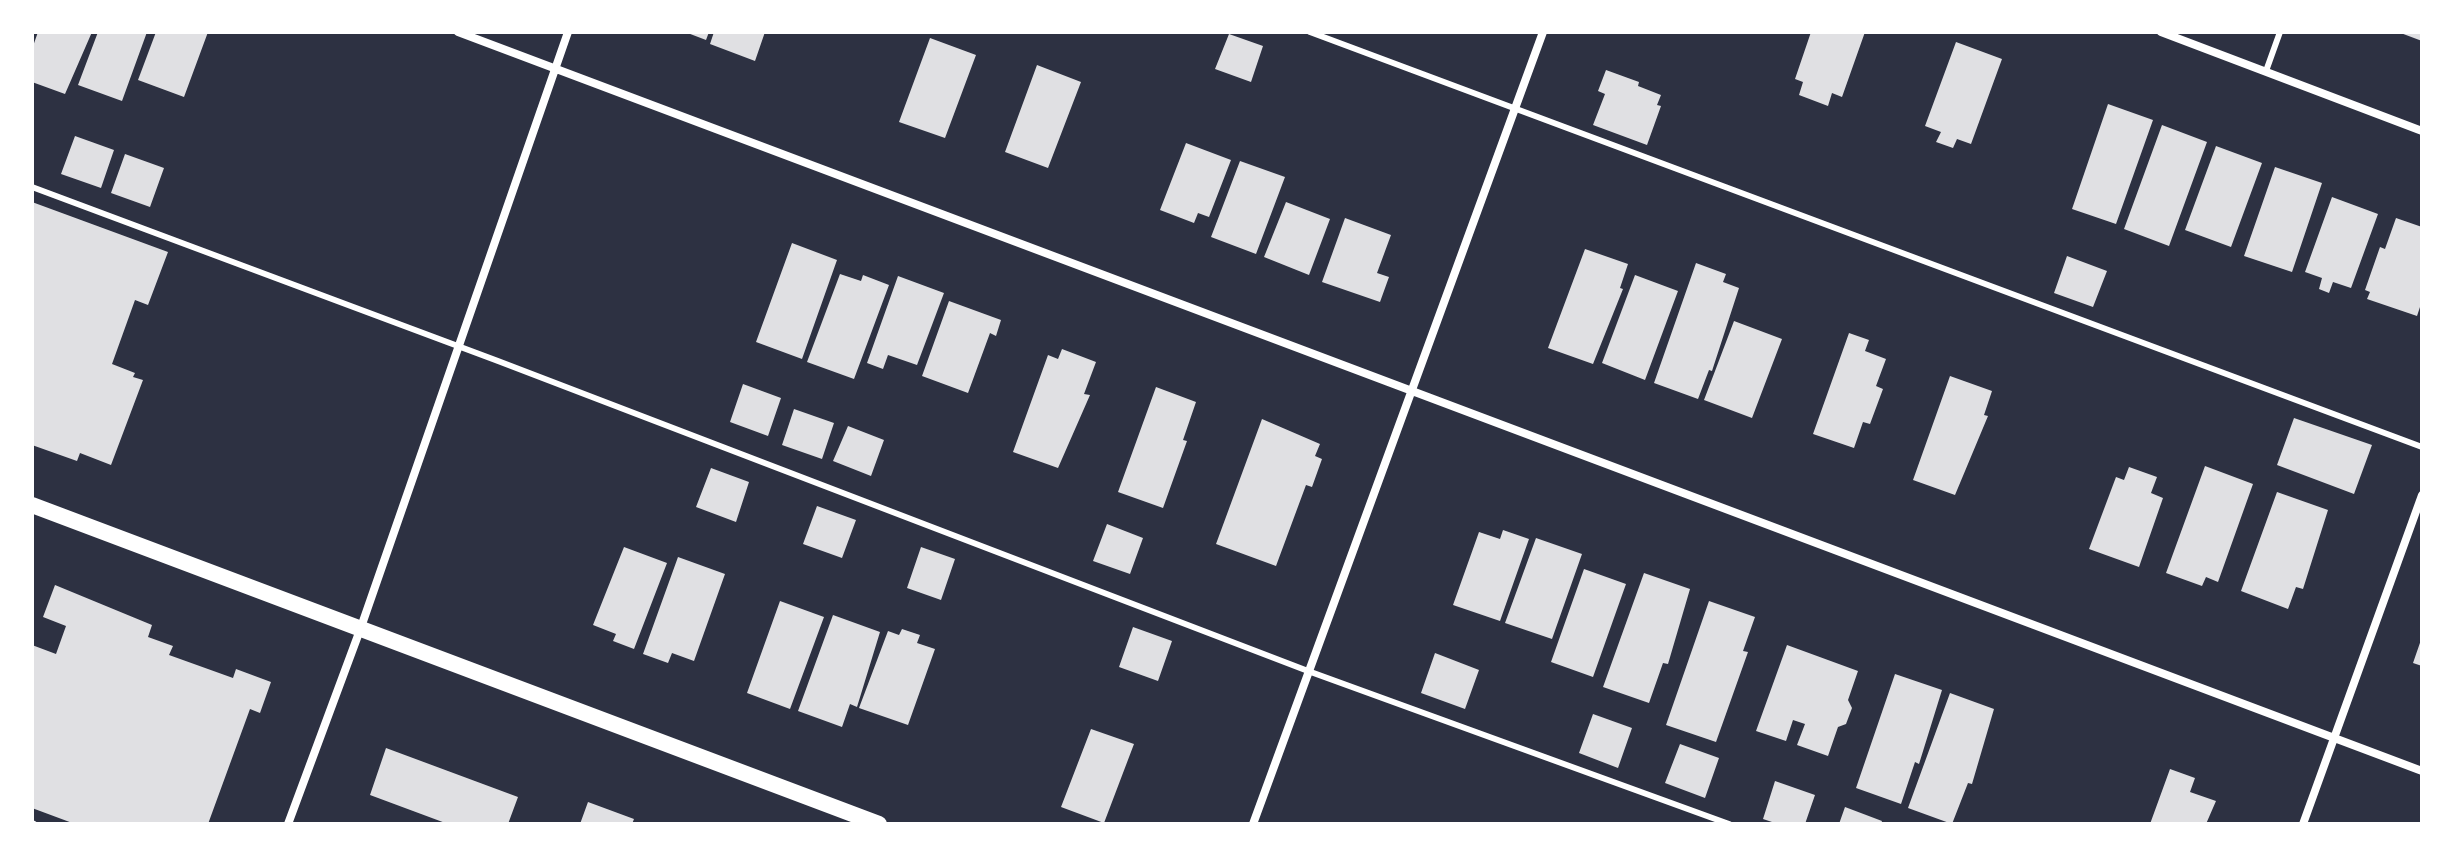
<!DOCTYPE html>
<html>
<head>
<meta charset="utf-8">
<style>
  body { margin:0 }
  #map { position:relative; width:2454px; height:856px; overflow:hidden; background:#2d3142; font-family:Mulish,sans-serif }
  canvas { display:block }
  .frame { position:absolute; inset:0; border:34px solid #fff; pointer-events:none }
</style>
</head>
<body>
<div id="map">
<canvas width="2454" height="856"></canvas>
<div class="frame"></div>
</div>
<script>
const ctx = document.querySelector('canvas').getContext('2d');
ctx.lineJoin = 'round';
function fill(path, color) {
  ctx.fillStyle = color;
  ctx.fill(path, 'evenodd');
}
function shape(rows) {
  const path = new Path2D();
  for (const r of rows) {
    path.moveTo(r[0], r[1]);
    for (let i = 2; i < r.length; i += 2) path.lineTo(r[i], r[i + 1]);
  }
  return path;
}
function stroke(path, color, width, dash) {
  ctx.strokeStyle = color;
  ctx.lineWidth = width;
  ctx.lineCap = dash ? 'butt' : 'round';
  ctx.setLineDash(dash || []);
  ctx.stroke(path);
}
fill(shape([
  [38,32,92,32,65,94,32,82,32,49],
  [98,32,147,32,122,101,78,85],
  [156,32,208,32,184,97,138,80],
  [685,32,709,32,706,40],
  [714,32,765,32,755,61,710,44],
  [1811,32,1865,32,1842,97,1832,93,1828,106,1799,95,1803,82,1795,79],
  [2398,32,2422,32,2422,41],
  [1229,34,1263,46,1251,82,1215,69],
  [930,38,976,55,945,138,899,122],
  [1956,42,2002,59,1971,144,1957,139,1953,148,1936,142,1941,132,1925,126],
  [1037,65,1081,82,1048,168,1005,152],
  [1606,70,1639,82,1638,86,1661,95,1657,105,1661,106,1647,145,1593,125,1605,94,1598,91],
  [2108,104,2153,120,2116,224,2072,209],
  [2162,125,2207,142,2169,246,2124,229],
  [75,136,114,150,101,188,61,174],
  [1186,143,1231,160,1209,217,1198,213,1194,223,1160,210],
  [2216,146,2262,163,2231,247,2185,230],
  [125,154,164,168,150,207,111,193],
  [1240,161,1285,177,1256,254,1211,237],
  [2275,167,2322,183,2292,272,2244,256],
  [2332,197,2378,214,2351,288,2333,282,2329,293,2319,289,2322,278,2305,272],
  [32,202,168,252,148,305,135,300,112,364,135,373,133,377,143,380,111,465,80,453,77,461,32,445],
  [1286,202,1330,219,1309,275,1264,257],
  [1345,218,1391,235,1377,273,1389,277,1380,302,1322,282],
  [2396,218,2422,227,2422,301,2417,316,2367,299,2370,292,2365,290,2380,247,2385,249],
  [792,243,837,260,802,359,756,342],
  [1585,249,1628,264,1620,288,1623,289,1593,364,1548,348],
  [2067,256,2107,271,2093,307,2054,293],
  [1696,263,1726,274,1723,282,1739,288,1712,371,1709,370,1698,399,1654,383],
  [840,274,861,281,863,275,889,285,854,379,807,362],
  [1635,275,1678,291,1645,380,1602,363],
  [898,276,944,293,917,365,888,355,883,369,867,363],
  [949,301,1001,320,996,336,990,333,968,393,922,376],
  [1734,321,1782,339,1752,418,1704,400],
  [1849,333,1869,340,1865,351,1886,359,1876,386,1883,389,1870,424,1863,422,1854,448,1813,434],
  [1062,349,1096,362,1084,394,1090,395,1058,468,1013,452,1048,355,1058,359],
  [1950,376,1992,391,1984,415,1988,416,1955,495,1913,480],
  [743,384,781,398,768,436,730,422],
  [1156,387,1196,402,1183,440,1187,441,1163,508,1118,492],
  [794,409,834,423,822,459,782,445],
  [2294,418,2372,445,2354,494,2277,465],
  [1262,419,1320,444,1315,456,1322,459,1312,487,1306,485,1276,566,1216,544],
  [848,426,884,440,871,476,833,461],
  [2205,466,2253,484,2218,582,2206,577,2202,586,2166,573],
  [2129,467,2157,477,2151,493,2163,498,2139,567,2089,549,2116,477,2124,480],
  [711,468,749,482,736,522,696,507],
  [2277,492,2328,510,2303,589,2296,587,2288,609,2241,591],
  [817,506,856,520,842,558,803,544],
  [1107,524,1143,538,1130,574,1093,561],
  [1503,530,1529,539,1500,621,1453,605,1479,532,1500,539],
  [1536,538,1582,554,1552,639,1505,623],
  [624,547,667,563,634,649,613,641,616,634,593,625],
  [921,547,955,559,941,600,907,588],
  [678,557,725,574,694,661,672,653,668,663,643,654],
  [1584,569,1626,584,1593,677,1551,662],
  [1644,573,1690,589,1668,664,1663,663,1649,703,1603,687],
  [55,585,152,625,148,637,173,646,169,655,233,678,236,669,271,682,260,713,250,709,208,824,75,824,32,808,32,645,56,654,66,626,43,617],
  [780,601,824,617,790,709,747,693],
  [1709,601,1755,617,1743,651,1748,652,1716,742,1666,725],
  [833,615,880,632,857,707,850,704,842,727,798,711],
  [1133,627,1172,641,1158,681,1119,667],
  [902,629,920,635,917,643,935,649,908,725,859,708,888,631,899,635],
  [2422,637,2422,666,2413,663],
  [1787,645,1858,671,1848,700,1852,708,1846,724,1838,727,1828,756,1797,745,1805,724,1793,720,1786,741,1756,731],
  [1435,653,1479,670,1465,709,1421,693],
  [1895,674,1942,690,1919,764,1915,762,1901,804,1856,788],
  [1950,693,1994,709,1972,784,1968,783,1952,824,1908,808],
  [1593,714,1632,728,1618,768,1579,753],
  [1091,729,1134,744,1104,823,1061,807],
  [1680,744,1719,758,1705,798,1665,783],
  [386,748,518,797,508,824,448,824,370,795],
  [2170,769,2195,778,2190,792,2216,801,2206,824,2150,824],
  [1775,781,1815,795,1805,824,1778,824,1763,819],
  [588,802,634,819,632,824,580,824],
  [1845,807,1882,821,1881,824,1839,824]
]), '#e0e0e3');
stroke(shape([
  [1310,32,2422,447],
  [2266,71,2280,32],
  [32,187,498,361,1308,671,1729,824],
  [32,823,34,824]
]), '#fff', 6);
stroke(shape([
  [458,32,2422,771],
  [2161,32,2422,131],
  [288,824,360,630,568,32],
  [1253,824,1543,32],
  [2303,824,2422,495]
]), '#fff', 8);
stroke(shape([
  [32,505,879,824]
]), '#fff', 16);
</script>
</body>
</html>
